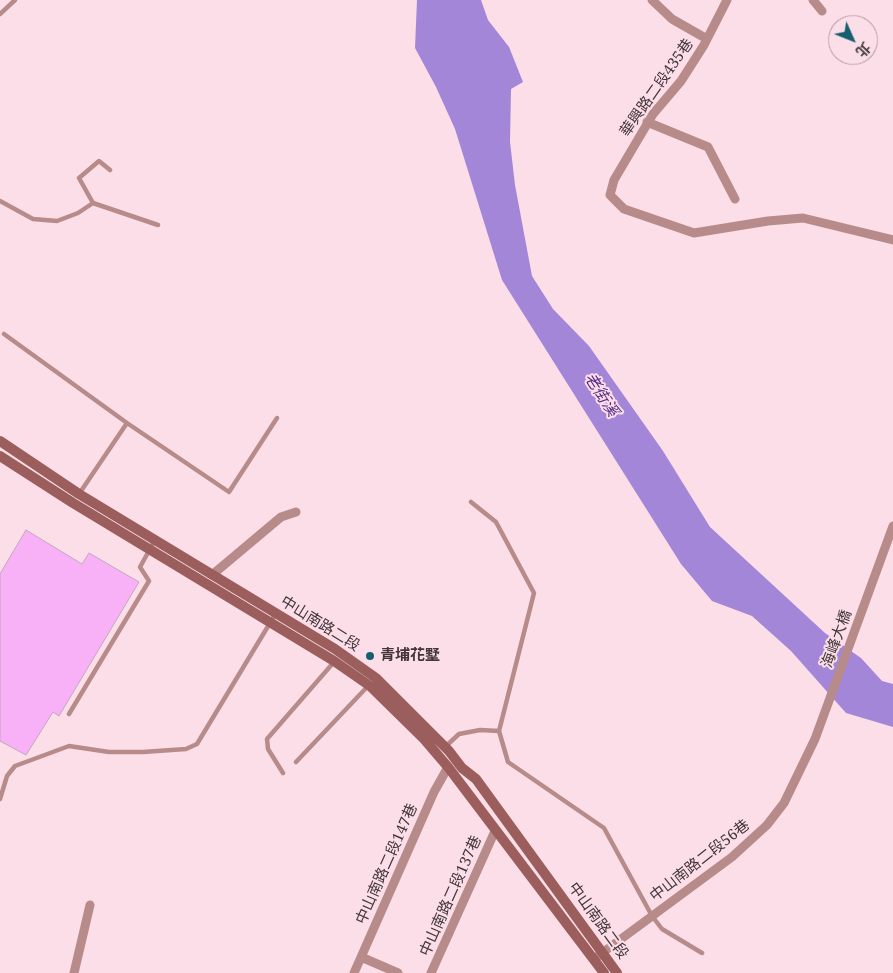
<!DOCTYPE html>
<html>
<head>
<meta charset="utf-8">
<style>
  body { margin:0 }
  #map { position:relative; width:893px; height:973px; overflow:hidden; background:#fbdee8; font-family:"Noto Serif","Noto Sans TC",serif }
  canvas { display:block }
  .north { position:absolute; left:828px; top:15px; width:50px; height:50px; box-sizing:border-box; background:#fbdee8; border:1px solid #b19ba3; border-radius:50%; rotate:134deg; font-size:14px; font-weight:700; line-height:20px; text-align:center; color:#43363b }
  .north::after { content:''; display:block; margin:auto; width:18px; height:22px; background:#175f6f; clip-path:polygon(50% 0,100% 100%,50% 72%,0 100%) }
</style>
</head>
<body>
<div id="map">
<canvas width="893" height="973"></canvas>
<div class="north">北</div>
</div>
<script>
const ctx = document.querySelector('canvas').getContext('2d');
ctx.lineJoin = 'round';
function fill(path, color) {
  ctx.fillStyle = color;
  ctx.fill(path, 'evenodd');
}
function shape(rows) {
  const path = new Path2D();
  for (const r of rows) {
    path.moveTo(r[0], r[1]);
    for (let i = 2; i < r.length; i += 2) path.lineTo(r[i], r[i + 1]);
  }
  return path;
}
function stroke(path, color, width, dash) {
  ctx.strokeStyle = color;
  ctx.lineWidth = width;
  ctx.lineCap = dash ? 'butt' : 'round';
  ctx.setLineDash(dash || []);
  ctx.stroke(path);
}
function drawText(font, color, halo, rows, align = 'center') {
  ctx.font = font + ' "Noto Serif","Noto Sans TC",serif';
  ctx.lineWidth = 4;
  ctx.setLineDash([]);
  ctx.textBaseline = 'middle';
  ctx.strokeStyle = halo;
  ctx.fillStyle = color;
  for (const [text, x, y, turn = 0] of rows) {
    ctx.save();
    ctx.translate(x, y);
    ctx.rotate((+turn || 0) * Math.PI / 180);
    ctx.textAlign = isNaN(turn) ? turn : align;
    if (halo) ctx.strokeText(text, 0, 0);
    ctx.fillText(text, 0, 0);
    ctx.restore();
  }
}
fill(shape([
  [417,0,481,0,488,20,509,47,523,82,511,89,510,142,515,185,532,276,553,309,589,346,663,451,710,527,825,633,861,658,882,681,893,684,893,727,846,713,791,651,752,616,712,601,681,564,502,280,455,129,436,87,415,48]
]), '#a386d8');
const building = shape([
  [26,530,82,564,89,553,139,582,59,716,53,712,26,755,0,741,0,574,26,530]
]);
fill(building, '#f8b1f7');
stroke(building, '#bfa7be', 1);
stroke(shape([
  [0,14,15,0],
  [0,201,33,219,57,221,78,213,93,203,79,178,99,161,110,170],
  [93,203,158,225],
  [4,334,127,423,79,494],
  [127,423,229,492,277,418],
  [471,502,496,522,534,593,499,731,508,762,604,828,652,916,662,929,702,953],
  [69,714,149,581,140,567,155,540],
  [445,747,459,734,480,730,499,731],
  [296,762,368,686],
  [283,773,268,749,267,739,334,662],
  [0,799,7,776,15,766,69,746,109,752,143,752,186,749,197,744,276,613]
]), '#b78b89', 4.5);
stroke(shape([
  [652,0,672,19,707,39],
  [727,0,704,45,681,81,653,114,614,180,610,195,624,209,694,233,768,221,803,218,893,240],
  [813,0,822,11],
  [647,122,708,147,735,199],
  [212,575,281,517,296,512],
  [361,957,398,973],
  [594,959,732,857,767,825,784,803,815,739,893,526],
  [74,973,90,905],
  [354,973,434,792,448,767],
  [431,973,495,831]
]), '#b78b89', 9);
stroke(shape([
  [0,441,79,494,335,649,376,678,449,751,462,768,476,779,617,973],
  [0,456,73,503,334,661,370,686,424,739,448,767,604,973]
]), '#9c5e5c', 10);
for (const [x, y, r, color] of [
  [370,656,5,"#175f6f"]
]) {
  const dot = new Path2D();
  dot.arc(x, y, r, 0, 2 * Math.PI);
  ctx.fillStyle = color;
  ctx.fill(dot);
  stroke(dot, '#fbdee8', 2);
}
drawText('15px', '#43363b', '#fbdee8', [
  ["華興路二段435巷",657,88,-55],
  ["中山南路二段",320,624,32],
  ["海峰大橋",837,639,-70],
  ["中山南路二段56巷",700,861,-38],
  ["中山南路二段147巷",387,864,-66],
  ["中山南路二段137巷",451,896,-66],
  ["中山南路二段",598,921,54]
]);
drawText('bold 15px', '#43363b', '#fbdee8', [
  ["青埔花墅",380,656]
], 'left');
drawText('italic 16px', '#522988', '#fbdee8', [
  ["老街溪",601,395,57]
]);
</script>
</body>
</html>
